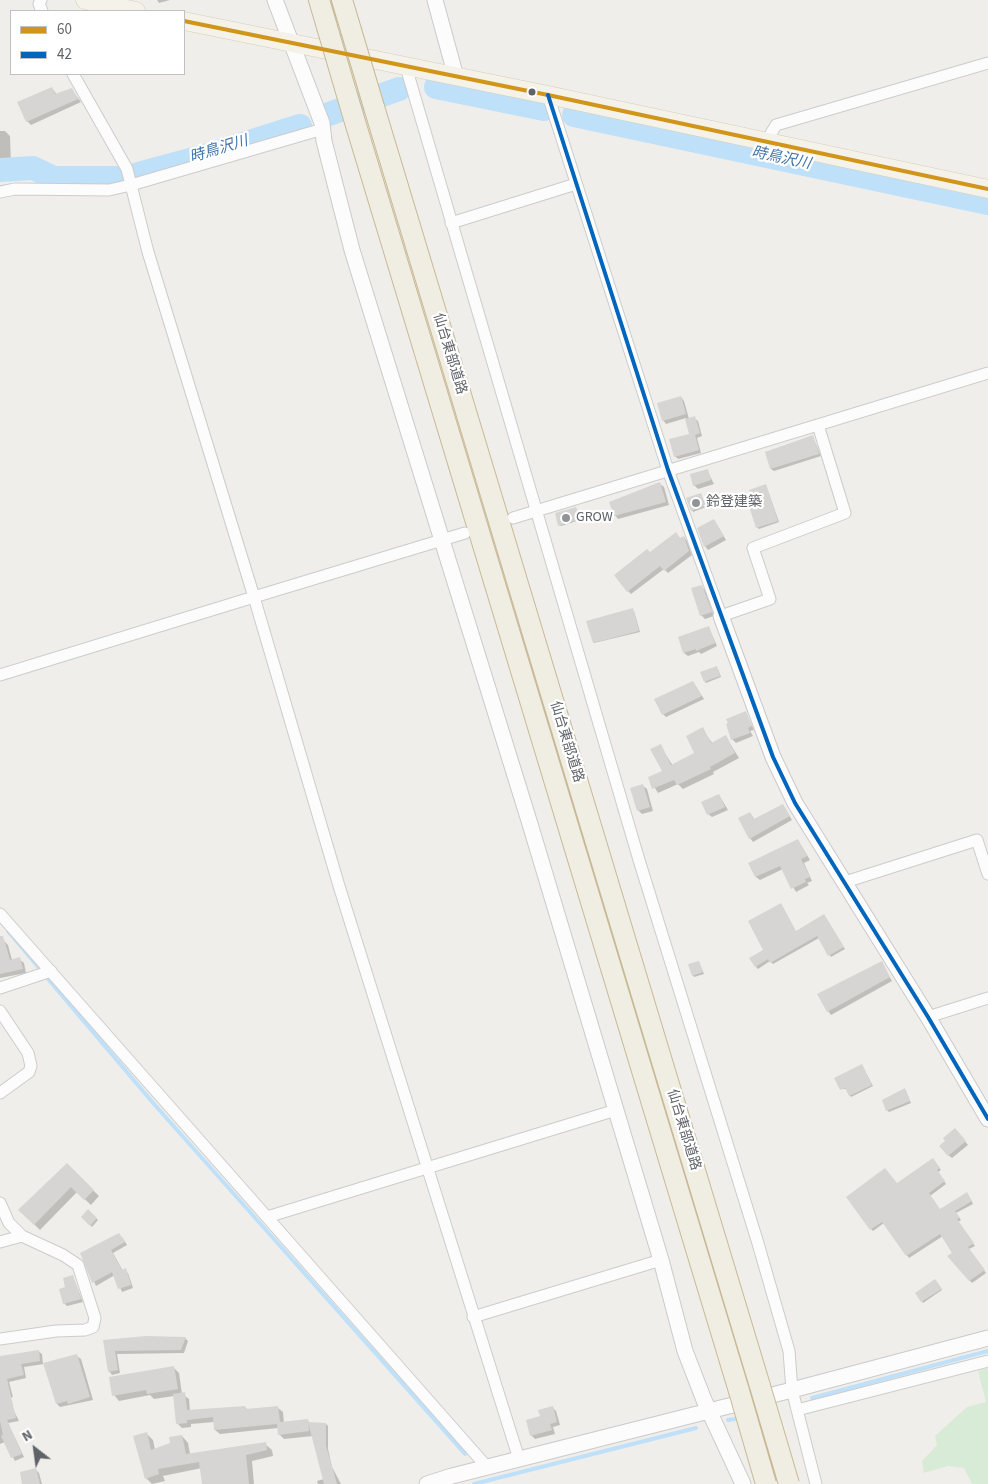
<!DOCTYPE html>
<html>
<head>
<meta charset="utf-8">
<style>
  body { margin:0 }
  #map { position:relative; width:988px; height:1484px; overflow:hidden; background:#efeeea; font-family:"Source Sans 3",sans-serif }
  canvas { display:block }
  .legend { position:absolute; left:10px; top:10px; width:175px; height:65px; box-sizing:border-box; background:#fff; border:1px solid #bfc1c3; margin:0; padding:6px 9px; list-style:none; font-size:15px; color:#5f6368 }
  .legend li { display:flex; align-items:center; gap:10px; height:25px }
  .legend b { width:25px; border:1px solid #bfc1c3 }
  .north { position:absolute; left:10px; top:1424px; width:50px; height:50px; -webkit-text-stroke:4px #fff; paint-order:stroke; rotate:330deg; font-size:14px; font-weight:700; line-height:20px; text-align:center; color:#5f6368 }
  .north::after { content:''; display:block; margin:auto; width:18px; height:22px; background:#5f6368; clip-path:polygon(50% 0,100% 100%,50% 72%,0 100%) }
</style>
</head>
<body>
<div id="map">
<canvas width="988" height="1484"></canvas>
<ul class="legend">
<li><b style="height:6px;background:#d1951a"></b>60</li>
<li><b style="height:6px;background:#0065bd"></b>42</li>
</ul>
<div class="north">N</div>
</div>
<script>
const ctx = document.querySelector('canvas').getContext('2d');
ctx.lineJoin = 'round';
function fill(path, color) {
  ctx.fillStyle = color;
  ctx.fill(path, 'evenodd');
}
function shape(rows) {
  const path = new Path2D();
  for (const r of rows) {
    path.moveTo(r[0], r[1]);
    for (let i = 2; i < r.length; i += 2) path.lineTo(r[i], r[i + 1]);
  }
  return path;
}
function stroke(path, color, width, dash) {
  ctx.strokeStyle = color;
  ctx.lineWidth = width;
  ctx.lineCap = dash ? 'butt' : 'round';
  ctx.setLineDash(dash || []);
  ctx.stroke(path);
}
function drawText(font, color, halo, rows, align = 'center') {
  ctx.font = font + ' "Source Sans 3","Noto Sans JP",sans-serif';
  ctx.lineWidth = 4.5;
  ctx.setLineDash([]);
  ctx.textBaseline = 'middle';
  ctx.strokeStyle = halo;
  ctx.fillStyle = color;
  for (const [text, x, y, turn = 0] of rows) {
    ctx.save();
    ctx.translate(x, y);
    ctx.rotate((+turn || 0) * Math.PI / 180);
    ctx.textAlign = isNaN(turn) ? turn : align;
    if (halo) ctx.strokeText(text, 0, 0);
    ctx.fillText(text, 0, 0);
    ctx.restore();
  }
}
fill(shape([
  [988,1368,988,1484,972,1484,964,1468,948,1466,924,1473,922,1461,937,1445,935,1436,967,1407,986,1402,978,1371]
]), '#d8ebd6');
fill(shape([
  [157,0,170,0,159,3],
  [52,88,57,95,72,90,81,102,31,125,27,121],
  [0,131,5,131,10,136,11,165,0,165],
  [681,397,684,401,689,419,694,418,698,421,702,436,697,438,701,453,678,459,675,456,690,434,686,418,666,424,663,420],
  [813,437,821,456,774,471,771,469,766,452],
  [707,470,714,484,698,489,694,485],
  [660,484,664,487,669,505,618,519,615,515],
  [766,485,779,522,759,529,757,527],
  [701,494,706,507,693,512,692,510],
  [576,508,580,520,561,526,559,525],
  [714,520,726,540,708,550,705,546],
  [676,534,681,539,684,537,687,541,692,555,668,573,664,569,631,594,628,591],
  [701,586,705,590,714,616,705,619,701,615],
  [634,611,640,632,594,643,588,621],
  [709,628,717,646,701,654,699,652,688,656,684,653],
  [718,669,721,677,706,683,705,682],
  [693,682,704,699,666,717,663,714],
  [746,713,754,730,750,731,753,736,736,743,732,739],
  [702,729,713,744,726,737,739,758,713,772,714,774,683,789,678,784,658,793,649,778,663,772,660,745,673,766,696,753],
  [643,786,647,789,653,811,642,814,638,810],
  [719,795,728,810,712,817,708,814],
  [783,805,792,820,753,842,750,838,750,813,755,820],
  [798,840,810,860,804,863,812,881,807,883,809,885,796,892,783,869,760,880,756,877,750,864],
  [781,905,796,932,824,915,845,949,831,957,819,938,773,964,770,961,758,969,756,967,764,950],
  [3,940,8,945,12,960,19,959,24,963,26,973,0,978,0,941],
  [699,962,704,974,694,977,693,975],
  [881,963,892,981,831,1015,828,1011],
  [863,1067,873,1086,851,1097,846,1089,841,1089],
  [906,1091,911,1103,889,1112,887,1110],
  [959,1134,968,1145,952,1158,948,1155,947,1141],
  [934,1161,941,1170,938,1172,946,1184,930,1196,940,1210,969,1196,973,1204,956,1213,961,1220,958,1222,975,1246,969,1249,986,1273,972,1283,949,1256,954,1253,943,1236,909,1258,884,1223,873,1231,871,1229,897,1184],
  [67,1165,99,1196,91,1205,77,1192,40,1230,20,1210],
  [89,1211,98,1220,92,1227,83,1217],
  [122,1237,127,1245,113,1253,123,1271,128,1273,133,1288,122,1292,115,1275,96,1286,82,1254],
  [73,1277,83,1302,67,1306,64,1303,67,1288],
  [937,1282,942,1290,923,1303,922,1301],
  [185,1338,188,1341,184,1353,117,1354,120,1373,112,1375,109,1371,104,1341],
  [38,1351,42,1354,43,1364,77,1356,81,1359,93,1400,60,1407,57,1404,44,1364,24,1367,26,1378,9,1382,13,1397,0,1400,0,1358],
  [173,1367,179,1373,182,1394,189,1399,190,1411,245,1407,248,1410,278,1408,283,1412,284,1423,307,1420,311,1424,326,1424,328,1426,328,1449,332,1467,341,1484,318,1484,317,1481,324,1479,313,1436,284,1439,279,1434,278,1428,220,1434,215,1430,214,1422,191,1424,191,1427,182,1428,177,1423,174,1396,154,1399,150,1395,119,1401,114,1395],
  [552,1407,556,1411,560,1425,553,1427,555,1434,535,1439,531,1435,541,1417],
  [13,1409,19,1421,8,1423,24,1457,15,1461,5,1442,0,1444,0,1413],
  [146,1433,153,1440,155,1450,171,1444,182,1436,188,1443,190,1454,265,1444,272,1450,273,1456,252,1461,254,1484,204,1484,202,1468,163,1476,165,1481,152,1484,146,1478],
  [36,1470,39,1473,42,1484,23,1484]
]), '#0003');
stroke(shape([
  [8,931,40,969],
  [48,979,154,1104,465,1454],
  [812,1398,988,1351],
  [728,1420,735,1419],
  [474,1484,696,1428]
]), '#bfe0f9', 4);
stroke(shape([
  [436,87,544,109],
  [329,114,399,89],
  [574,115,988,203],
  [0,170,33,168,54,178,122,178],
  [138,174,208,155,300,126]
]), '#bfe0f9', 24);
fill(shape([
  [52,87,55,94,72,88,78,99,26,122,17,102],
  [681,396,686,414,662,421,657,403],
  [695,416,700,433,695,435,699,450,674,457,669,439,689,434,685,419],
  [813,435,819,454,770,469,765,452],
  [708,469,711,480,693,486,690,474],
  [660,482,666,502,614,516,609,502],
  [766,484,778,521,756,528,747,500,752,497,749,490],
  [701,493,705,506,691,511,686,498],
  [576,507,580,519,558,526,555,513],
  [714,519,724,536,704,547,697,528],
  [676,532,680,538,684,536,689,551,664,571,660,566,627,592,614,575,647,549,650,552],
  [702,585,712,612,700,616,691,588],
  [633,608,639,631,593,643,586,621],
  [709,626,715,643,696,651,696,649,683,653,678,637],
  [717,666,720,676,704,682,700,672],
  [693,681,702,696,662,715,654,699],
  [746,711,752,726,748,728,750,733,731,740,726,724,728,723,726,719],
  [703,727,711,743,726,735,735,753,710,767,711,769,677,785,674,780,652,789,648,777,662,771,650,749,661,744,671,765,694,753,686,736],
  [643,784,650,807,637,811,630,788],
  [719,794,725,807,707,815,701,802],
  [783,804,790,816,749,839,738,818,750,812,754,819],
  [798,839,807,856,801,859,810,877,805,879,806,882,791,889,780,866,755,877,748,863],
  [781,903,796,931,824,914,844,947,828,956,817,936,770,963,768,959,755,967,749,958,763,950,748,921],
  [0,936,3,936,10,960,20,957,23,969,0,974],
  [699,961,703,972,692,976,688,964],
  [882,961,890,977,827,1012,817,994],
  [862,1064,872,1085,849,1096,845,1088,840,1090,834,1078],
  [905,1088,910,1101,886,1111,882,1100],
  [955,1128,966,1141,948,1156,939,1146,945,1141,943,1138],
  [933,1158,940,1168,937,1170,945,1181,929,1193,940,1209,967,1192,972,1201,955,1211,960,1218,957,1219,974,1243,968,1247,985,1270,969,1281,947,1256,952,1253,940,1234,906,1256,882,1222,870,1230,846,1197,885,1168,897,1183],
  [67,1163,94,1190,84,1200,71,1187,34,1225,18,1210],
  [88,1209,97,1218,90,1226,81,1217],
  [119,1233,125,1242,111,1250,122,1270,126,1268,131,1285,118,1289,112,1272,92,1283,80,1253],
  [73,1275,81,1299,63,1304,59,1289,65,1287,63,1278],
  [935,1279,942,1289,921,1302,915,1293],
  [146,1336,186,1337,181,1350,115,1351,118,1370,108,1372,103,1340],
  [39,1350,40,1361,21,1364,24,1375,7,1379,16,1418,7,1420,22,1454,11,1458,1,1436,3,1435,0,1421,0,1356],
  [77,1354,90,1397,68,1404,67,1401,56,1404,43,1363],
  [174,1366,178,1389,147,1394,146,1390,112,1396,109,1377],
  [185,1392,187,1410,245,1406,246,1409,278,1406,280,1422,308,1419,309,1431,278,1435,277,1424,214,1430,213,1417,187,1420,187,1423,176,1424,173,1394],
  [553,1406,557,1422,550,1424,552,1430,530,1436,526,1420,540,1416,538,1410],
  [308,1422,326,1423,326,1446,337,1484,324,1484],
  [147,1432,151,1450,170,1443,169,1437,182,1435,186,1454,266,1442,267,1450,246,1455,249,1484,202,1484,199,1462,158,1469,159,1474,145,1479,133,1436],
  [36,1468,40,1484,22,1484,20,1472]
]), '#d6d5d3');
const street = shape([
  [41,0,39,4,42,11],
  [406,67,639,860,757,1240,789,1351,792,1390,816,1484],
  [548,95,668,470,721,616,770,599,753,548,845,513,818,425],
  [323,129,131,185,148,252,254,597,465,533],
  [766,142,776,125,988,63],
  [0,192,15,189,109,190,131,185,127,169,73,74],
  [451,223,576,184],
  [513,518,988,373],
  [0,675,254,597,339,886,519,1459],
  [845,882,977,840,988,874],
  [0,914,487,1467],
  [0,988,51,971],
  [0,1011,28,1053,31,1066,29,1072,0,1093],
  [928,1017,988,998],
  [0,1203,9,1223,22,1236],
  [267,1217,616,1110],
  [0,1242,22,1236,63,1255,78,1265,95,1318,93,1327,85,1330,56,1331,0,1339],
  [473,1317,661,1260],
  [797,1410,988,1361]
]);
const secondary = shape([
  [275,0,322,123,324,141,352,250,530,824,661,1260,685,1351,704,1400,743,1484],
  [435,0,456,77],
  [721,616,773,757,795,803,928,1017,988,1119],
  [427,1484,452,1476,792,1390,988,1338]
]);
const primary = shape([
  [85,0,136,11],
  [184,21,548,95,988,189]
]);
const highway = shape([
  [319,0,327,27],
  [342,0,351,30],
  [374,107,760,1386],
  [352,112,739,1391]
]);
stroke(street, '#cbcccc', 13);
stroke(secondary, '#cacacb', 17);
stroke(primary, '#d7ceb8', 19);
stroke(highway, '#c8b996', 22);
stroke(street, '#fdfcfc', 11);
stroke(secondary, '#fdfcfc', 15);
stroke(primary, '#f4f2e9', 18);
stroke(highway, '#f0ede3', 20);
const highwayBridge = shape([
  [327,27,352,112],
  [351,30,374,107],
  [760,1386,789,1484],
  [739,1391,766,1484]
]);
stroke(highwayBridge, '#c8b996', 22, []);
stroke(highwayBridge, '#f0ede3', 20);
stroke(shape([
  [184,21,548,95,988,189]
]), '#d1951a', 4);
stroke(shape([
  [548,95,668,470,773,757,795,803,928,1017,988,1119]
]), '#0065bd', 4);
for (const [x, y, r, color] of [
  [532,92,4.5,"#5f6368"],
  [696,503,5,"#919496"],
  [566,518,5,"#919496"]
]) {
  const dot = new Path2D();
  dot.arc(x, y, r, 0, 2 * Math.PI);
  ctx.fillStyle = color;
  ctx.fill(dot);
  stroke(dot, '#fff', 2);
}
drawText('14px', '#5f6368', '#fff', [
  ["仙台東部道路",449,354,73],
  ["仙台東部道路",566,742,73],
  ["仙台東部道路",683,1130,73]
]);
drawText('14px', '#5f6368', '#fff', [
  ["鈴登建築",706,503],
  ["GROW",576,518]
], 'left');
drawText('italic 15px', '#4174aa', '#fff', [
  ["時鳥沢川",219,150,-17],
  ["時鳥沢川",781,159,12]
]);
</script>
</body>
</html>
